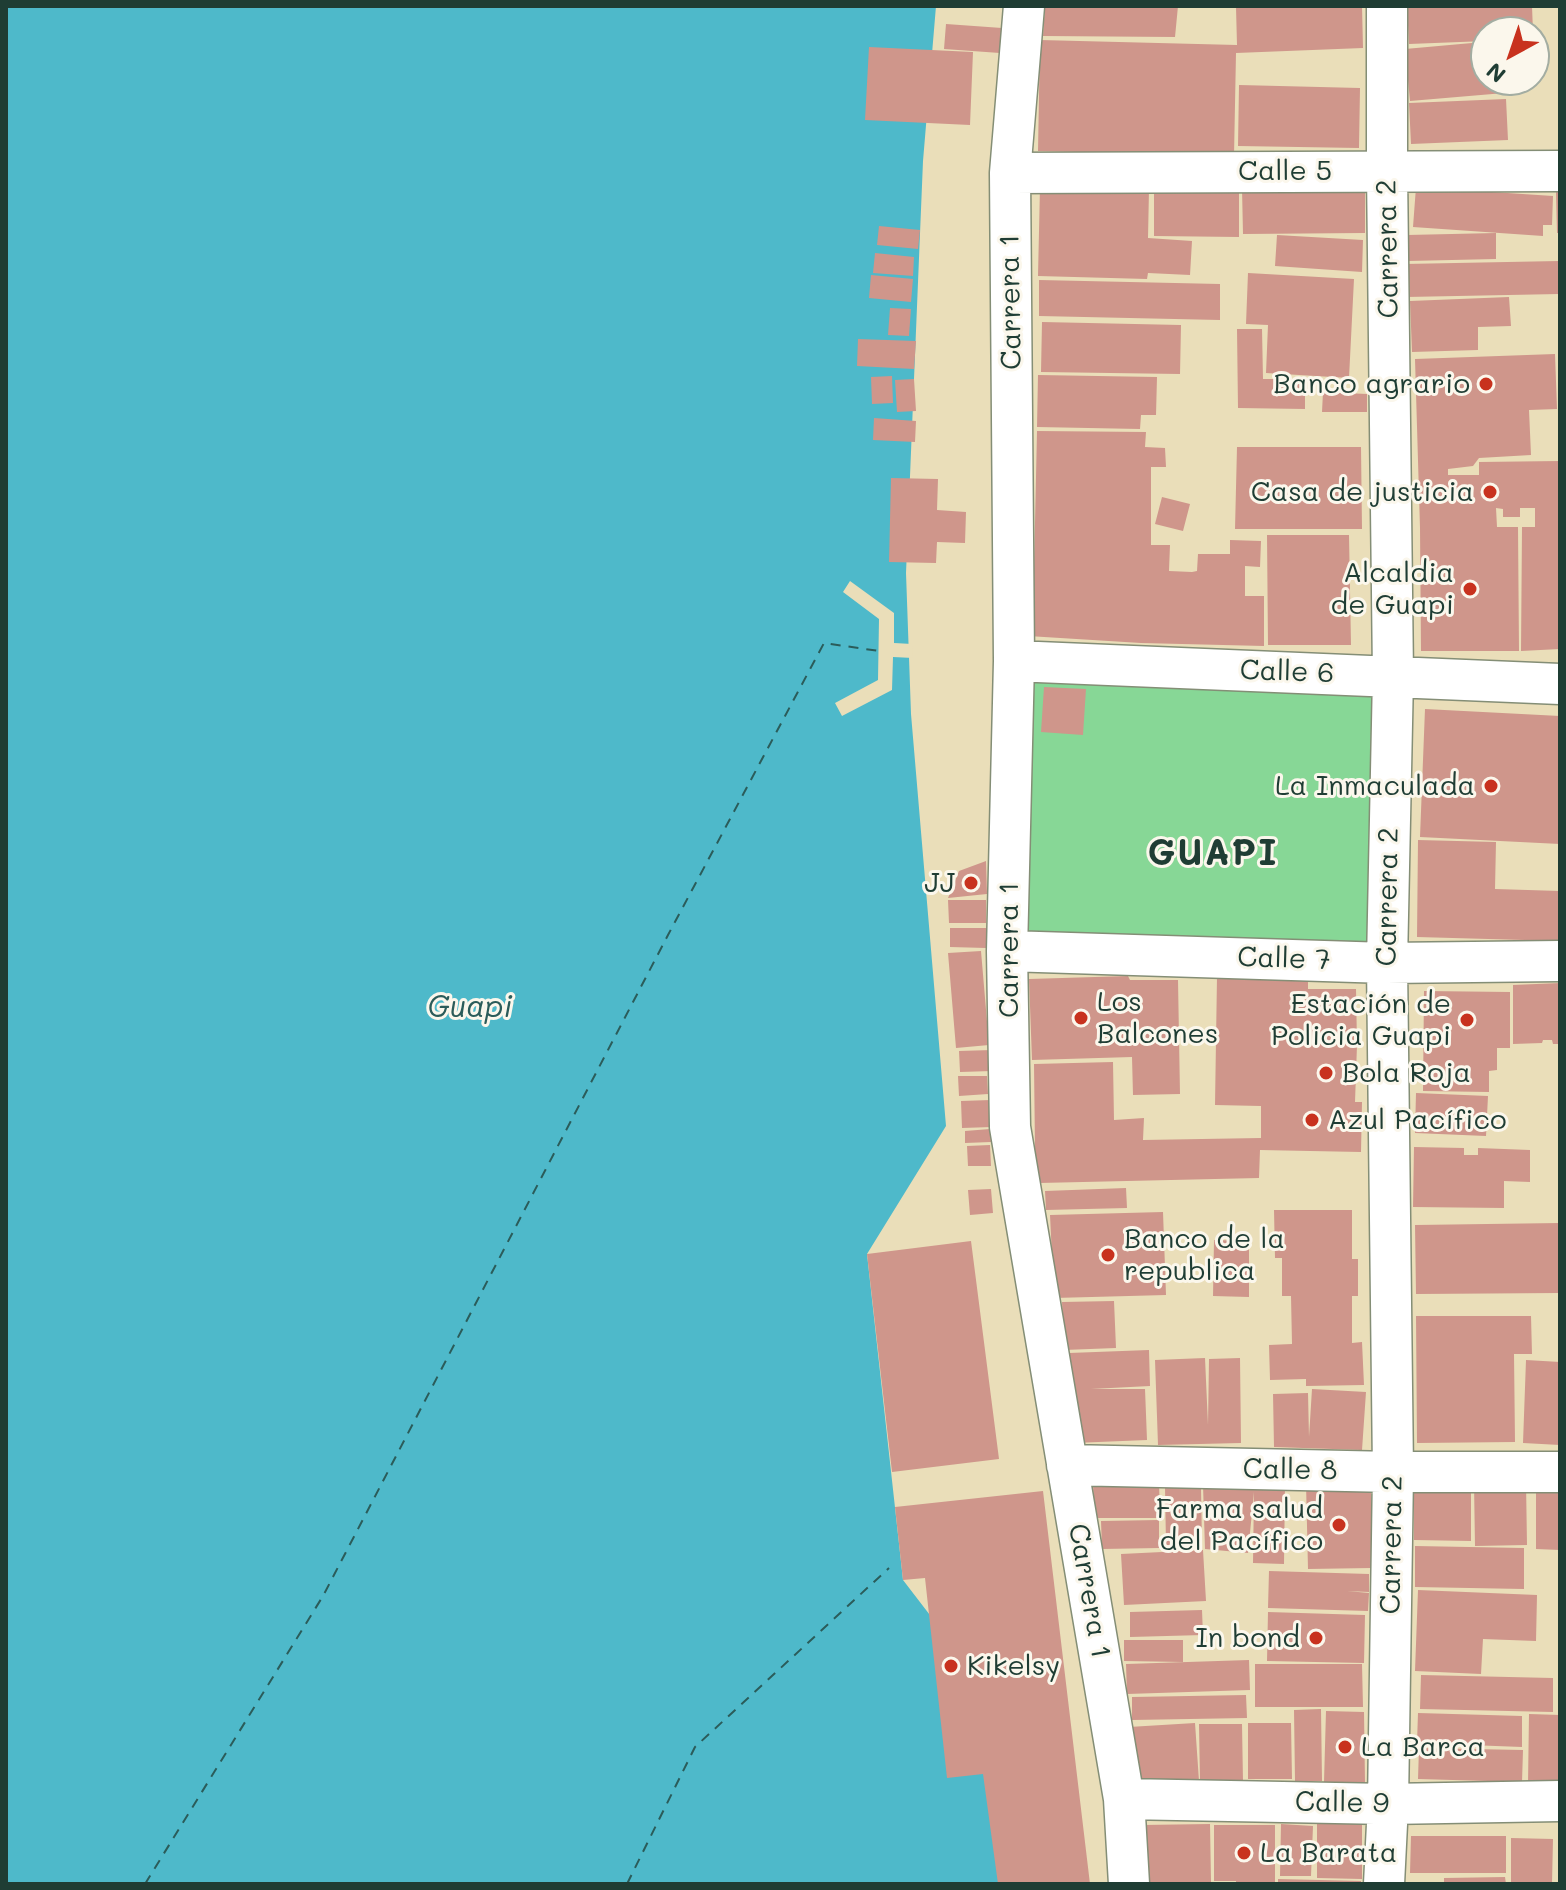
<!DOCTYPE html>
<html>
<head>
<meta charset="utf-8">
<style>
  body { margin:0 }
  #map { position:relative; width:1566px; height:1890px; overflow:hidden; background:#eadeb9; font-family:Mali,sans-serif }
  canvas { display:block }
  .frame { position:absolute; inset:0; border:8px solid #1f3d34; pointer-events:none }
  .north { position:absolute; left:1470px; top:16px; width:80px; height:80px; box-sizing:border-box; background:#fbf7ec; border:2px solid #a3ada2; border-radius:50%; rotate:220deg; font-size:22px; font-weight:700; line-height:32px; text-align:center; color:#1f3d34 }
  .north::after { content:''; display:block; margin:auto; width:28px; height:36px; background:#c8321e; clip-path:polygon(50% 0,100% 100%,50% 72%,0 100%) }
</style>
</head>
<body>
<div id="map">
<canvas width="1566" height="1890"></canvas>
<div class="frame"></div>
<div class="north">N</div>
</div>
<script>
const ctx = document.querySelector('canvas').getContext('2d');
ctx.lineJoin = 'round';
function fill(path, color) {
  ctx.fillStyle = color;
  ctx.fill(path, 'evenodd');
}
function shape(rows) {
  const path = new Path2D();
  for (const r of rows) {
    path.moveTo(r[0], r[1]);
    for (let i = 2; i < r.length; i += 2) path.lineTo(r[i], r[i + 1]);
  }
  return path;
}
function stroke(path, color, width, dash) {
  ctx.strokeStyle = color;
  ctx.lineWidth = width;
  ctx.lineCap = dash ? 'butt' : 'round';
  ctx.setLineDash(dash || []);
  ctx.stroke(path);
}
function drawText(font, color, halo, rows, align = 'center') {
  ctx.font = font + ' Mali,sans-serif';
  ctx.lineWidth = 6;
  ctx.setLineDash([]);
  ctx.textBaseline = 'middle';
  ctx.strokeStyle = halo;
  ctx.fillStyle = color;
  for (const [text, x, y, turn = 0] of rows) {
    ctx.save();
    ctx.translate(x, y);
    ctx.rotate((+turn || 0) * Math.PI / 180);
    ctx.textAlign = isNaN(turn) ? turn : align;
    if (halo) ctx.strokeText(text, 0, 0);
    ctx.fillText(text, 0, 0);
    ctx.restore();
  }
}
fill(shape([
  [1014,661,1393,676,1387,963,1007,951]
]), '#87d796');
fill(shape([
  [6,6,936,6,923,161,906,573,911,714,946,1126,867,1254,903,1580,1022,1735,1039,1884,6,1884]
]), '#4eb9ca');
fill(shape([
  [850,581,894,613,894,643,912,644,913,658,893,657,892,690,842,716,835,703,878,680,879,619,843,592]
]), '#eadeb9');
stroke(shape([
  [145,1884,323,1596,668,935,824,643,879,651],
  [627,1884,695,1747,889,1568]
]), '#2b5c5a', 2, [10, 8]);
fill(shape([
  [1045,6,1178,6,1175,37,1043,36],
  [1296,6,1362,6,1363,48,1236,53,1234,156,1038,151,1040,40,1237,45,1236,7],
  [1407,6,1532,6,1533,32,1486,32,1486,41,1409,44],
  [946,24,1002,28,1000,53,944,49],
  [1472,43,1474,64,1486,63,1486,80,1527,80,1528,91,1410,101,1405,49],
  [869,47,973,52,970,125,865,120],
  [1239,85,1360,88,1359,148,1238,146],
  [1506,99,1508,140,1411,144,1409,103],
  [1040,187,1149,189,1148,238,1192,241,1190,275,1148,273,1147,279,1038,276],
  [1365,187,1365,233,1243,234,1242,188],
  [1416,187,1553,196,1552,225,1543,225,1543,236,1413,227],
  [1154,191,1239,191,1239,237,1154,236],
  [1556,192,1560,192,1560,233,1557,233],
  [879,226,920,230,918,249,877,245],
  [1496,233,1496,259,1408,261,1407,235],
  [1277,235,1363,240,1362,272,1275,266],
  [875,253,914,257,913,276,873,273],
  [1559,261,1559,294,1406,297,1404,264],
  [1248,273,1354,279,1349,378,1266,373,1268,325,1246,324],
  [871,275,913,279,911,302,869,298],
  [1039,280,1220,284,1220,320,1039,316],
  [1509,297,1511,326,1478,327,1478,350,1412,352,1410,301],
  [890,308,911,309,909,336,888,335],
  [1042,322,1181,325,1180,374,1041,372],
  [1237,329,1262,329,1263,379,1305,379,1305,409,1238,408],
  [858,339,916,341,914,369,857,366],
  [1555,354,1557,409,1529,410,1531,455,1479,458,1473,466,1448,469,1448,475,1479,475,1479,462,1560,461,1560,649,1521,651,1522,527,1535,527,1535,508,1520,508,1520,517,1503,517,1503,509,1496,508,1497,527,1518,527,1519,651,1421,651,1420,528,1415,359],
  [1038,375,1157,377,1156,415,1141,415,1140,429,1037,427],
  [892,376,893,403,872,404,871,377],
  [914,379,916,411,897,412,895,380],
  [1323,392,1367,394,1367,412,1322,412],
  [874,418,916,421,915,442,873,440],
  [1037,431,1146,432,1145,447,1165,448,1166,467,1151,467,1151,545,1170,545,1169,571,1192,572,1197,571,1198,554,1230,554,1230,540,1261,541,1260,567,1245,566,1245,596,1264,596,1264,646,1141,643,1028,636,1034,569],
  [1237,447,1361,447,1362,529,1235,529],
  [891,478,938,479,937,510,966,512,965,543,937,542,936,563,889,562],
  [1162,497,1190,504,1183,531,1155,524],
  [1267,535,1349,535,1351,645,1268,645],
  [1044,687,1086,689,1083,735,1041,732],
  [1425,709,1560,716,1560,844,1420,837],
  [1418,840,1496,842,1495,889,1560,891,1560,941,1417,937],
  [986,861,987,894,948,898,959,871],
  [948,900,986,900,986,923,949,923],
  [950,928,986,928,986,948,950,947],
  [981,951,989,1045,956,1048,948,953],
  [1128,976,1130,980,1178,980,1180,1094,1133,1095,1132,1057,1032,1060,1029,979],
  [1217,977,1308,981,1308,989,1356,989,1357,1045,1355,1102,1362,1102,1361,1152,1260,1150,1259,1178,1039,1183,1035,1149,1034,1064,1113,1062,1114,1120,1144,1118,1143,1140,1261,1138,1261,1106,1215,1105],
  [1560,983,1560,1044,1553,1044,1552,1040,1543,1040,1542,1043,1513,1044,1513,985],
  [1424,991,1510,992,1510,1048,1497,1048,1497,1070,1489,1071,1489,1092,1423,1091],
  [992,1050,992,1071,960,1072,959,1051],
  [958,1076,987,1076,988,1094,959,1096],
  [1416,1093,1488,1096,1486,1136,1415,1133],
  [991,1100,992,1127,962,1128,961,1101],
  [990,1129,991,1142,965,1143,965,1131],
  [990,1145,991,1166,968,1166,967,1146],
  [1414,1147,1464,1148,1464,1155,1478,1155,1478,1148,1530,1150,1530,1182,1504,1181,1504,1208,1413,1207],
  [1126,1188,1127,1208,1046,1210,1045,1191],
  [991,1189,993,1213,970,1215,968,1190],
  [1274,1210,1352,1210,1352,1259,1358,1259,1358,1296,1352,1296,1352,1343,1362,1342,1364,1385,1306,1386,1306,1379,1270,1380,1269,1345,1292,1344,1291,1296,1282,1296,1282,1258,1275,1258],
  [1163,1212,1166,1295,1054,1298,1050,1215],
  [1560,1223,1560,1293,1416,1294,1415,1225],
  [1214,1240,1249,1241,1249,1297,1213,1296],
  [971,1241,999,1459,892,1472,867,1254],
  [1114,1301,1116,1348,1064,1350,1062,1302],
  [1416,1316,1531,1316,1532,1354,1514,1354,1515,1442,1417,1443],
  [1149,1350,1150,1386,1091,1389,1145,1389,1147,1440,1074,1443,1069,1353],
  [1205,1358,1208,1425,1209,1359,1240,1358,1241,1443,1158,1445,1155,1360],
  [1526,1360,1560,1362,1560,1445,1523,1443],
  [1312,1389,1366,1392,1362,1450,1274,1447,1273,1394,1308,1393,1309,1437],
  [1159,1481,1160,1518,1094,1518,1093,1482],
  [1371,1481,1371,1568,1308,1569,1306,1483],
  [1526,1482,1527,1545,1475,1546,1474,1483],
  [1203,1485,1285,1486,1284,1564,1253,1563,1254,1492,1248,1553,1205,1549],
  [1165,1487,1201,1487,1202,1545,1166,1545],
  [1414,1487,1471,1487,1471,1541,1414,1540],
  [1536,1488,1560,1488,1560,1550,1536,1549],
  [1043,1491,1090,1884,998,1884,983,1774,947,1778,925,1578,903,1580,895,1507],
  [1159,1520,1159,1548,1102,1549,1101,1521],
  [1415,1546,1524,1548,1524,1589,1415,1587],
  [1203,1550,1206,1601,1124,1605,1121,1554],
  [1269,1571,1369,1574,1369,1592,1347,1591,1369,1593,1368,1611,1268,1608],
  [1418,1590,1537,1595,1536,1641,1483,1639,1481,1674,1415,1671],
  [1202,1610,1203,1635,1130,1637,1130,1612],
  [1268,1612,1365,1615,1364,1663,1267,1661],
  [1124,1640,1183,1640,1183,1662,1124,1661],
  [1249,1660,1250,1690,1127,1694,1126,1664],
  [1255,1664,1362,1664,1363,1707,1255,1707],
  [1421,1675,1553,1678,1553,1712,1420,1709],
  [1246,1695,1247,1718,1132,1720,1132,1697],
  [1321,1709,1322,1781,1295,1781,1294,1710],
  [1326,1711,1364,1712,1365,1783,1324,1782],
  [1418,1713,1522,1716,1522,1747,1417,1743],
  [1529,1714,1560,1715,1560,1784,1528,1784],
  [1195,1723,1199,1781,1133,1785,1129,1727],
  [1248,1723,1291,1723,1292,1779,1248,1779],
  [1199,1724,1242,1724,1243,1782,1200,1782],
  [1419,1748,1523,1750,1522,1782,1418,1779],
  [1317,1822,1362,1823,1362,1879,1317,1878],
  [1210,1824,1211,1882,1143,1882,1142,1825],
  [1281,1824,1313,1826,1311,1876,1280,1876],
  [1214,1825,1275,1825,1275,1884,1236,1884,1236,1881,1214,1881],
  [1411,1836,1506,1836,1506,1873,1410,1873],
  [1511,1838,1553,1839,1552,1884,1511,1884],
  [1505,1877,1506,1884,1444,1884,1444,1878],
  [1278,1879,1361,1881,1361,1884,1278,1884]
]), '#cf968b');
const minor = shape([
  [1024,6,1010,173,1014,661,1007,951,1010,1127,1124,1799,1129,1884],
  [1010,173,1560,171],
  [1014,661,1560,684],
  [1007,951,1387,963,1560,961],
  [1067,1465,1393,1472,1560,1472],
  [1124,1799,1388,1804,1560,1801],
  [1384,1884,1388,1804,1393,1472,1387,963,1393,676,1387,171,1387,6]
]);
stroke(minor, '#848e76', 43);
stroke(minor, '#fff', 40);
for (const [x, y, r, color] of [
  [1486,384,8,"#c8321e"],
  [1490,492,8,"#c8321e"],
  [1470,589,8,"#c8321e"],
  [1491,786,8,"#c8321e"],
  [971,883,8,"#c8321e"],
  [1081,1018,8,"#c8321e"],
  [1467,1020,8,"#c8321e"],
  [1326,1073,8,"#c8321e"],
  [1312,1120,8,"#c8321e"],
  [1108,1255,8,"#c8321e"],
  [1339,1525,8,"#c8321e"],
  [1316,1638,8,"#c8321e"],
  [951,1666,8,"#c8321e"],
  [1345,1747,8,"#c8321e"],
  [1244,1853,8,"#c8321e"]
]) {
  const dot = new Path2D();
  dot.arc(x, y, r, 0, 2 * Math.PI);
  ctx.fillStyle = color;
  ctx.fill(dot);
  stroke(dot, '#fbf7ec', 3);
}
drawText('28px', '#1f3d34', '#fbf7ec', [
  ["Calle 5",1285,171],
  ["Carrera 2",1388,249,-91],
  ["Carrera 1",1011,302,-91],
  ["Calle 6",1287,672,2],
  ["Carrera 2",1388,897,-89],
  ["Carrera 1",1009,950,-90],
  ["Calle 7",1284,959,2],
  ["Calle 8",1290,1470,1],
  ["Carrera 2",1392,1545,-89],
  ["Carrera 1",1089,1591,80],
  ["Calle 9",1342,1803,1]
]);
drawText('28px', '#1f3d34', '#fbf7ec', [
  ["Banco agrario",1470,384],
  ["Casa de justicia",1474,492],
  ["Alcaldia",1454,573],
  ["de Guapi",1454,605],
  ["La Inmaculada",1475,786],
  ["JJ",955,883],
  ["Los",1097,1002,"left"],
  ["Balcones",1097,1034,"left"],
  ["Estación de",1451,1004],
  ["Policia Guapi",1451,1036],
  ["Bola Roja",1342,1073,"left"],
  ["Azul Pacífico",1328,1120,"left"],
  ["Banco de la",1124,1239,"left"],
  ["republica",1124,1271,"left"],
  ["Farma salud",1323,1509],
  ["del Pacífico",1323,1541],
  ["In bond",1300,1638],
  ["Kikelsy",967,1666,"left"],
  ["La Barca",1361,1747,"left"],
  ["La Barata",1260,1853,"left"]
], 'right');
drawText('italic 30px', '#2b5c5a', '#fbf7ec', [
  ["Guapi",470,1008]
]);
ctx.letterSpacing = '2px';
drawText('bold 36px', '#1f3d34', '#fbf7ec', [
  ["GUAPI",1213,854]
]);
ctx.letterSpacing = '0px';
</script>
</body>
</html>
